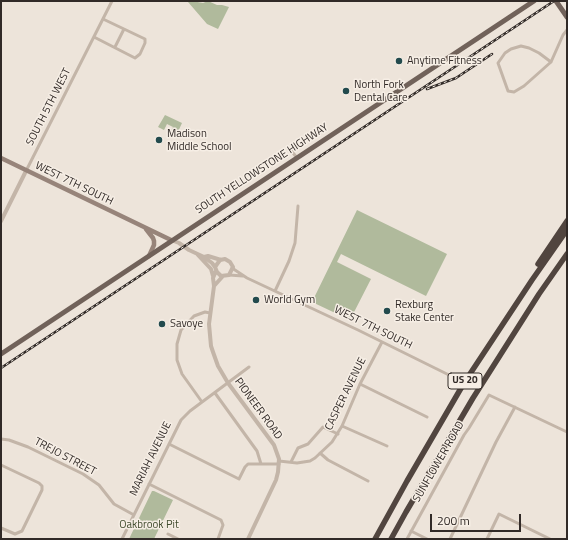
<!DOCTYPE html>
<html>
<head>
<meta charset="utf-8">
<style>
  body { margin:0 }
  #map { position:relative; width:568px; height:540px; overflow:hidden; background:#ede4da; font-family:"Titillium Web",sans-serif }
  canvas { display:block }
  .frame { position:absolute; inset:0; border:2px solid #312a27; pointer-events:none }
  .scale { position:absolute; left:430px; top:514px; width:91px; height:18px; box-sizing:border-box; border:2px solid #312a27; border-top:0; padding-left:5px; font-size:12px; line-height:14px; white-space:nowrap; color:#312a27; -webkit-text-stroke:3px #f6eee5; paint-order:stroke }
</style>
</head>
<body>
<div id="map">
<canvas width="568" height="540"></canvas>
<div class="frame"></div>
<div class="scale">200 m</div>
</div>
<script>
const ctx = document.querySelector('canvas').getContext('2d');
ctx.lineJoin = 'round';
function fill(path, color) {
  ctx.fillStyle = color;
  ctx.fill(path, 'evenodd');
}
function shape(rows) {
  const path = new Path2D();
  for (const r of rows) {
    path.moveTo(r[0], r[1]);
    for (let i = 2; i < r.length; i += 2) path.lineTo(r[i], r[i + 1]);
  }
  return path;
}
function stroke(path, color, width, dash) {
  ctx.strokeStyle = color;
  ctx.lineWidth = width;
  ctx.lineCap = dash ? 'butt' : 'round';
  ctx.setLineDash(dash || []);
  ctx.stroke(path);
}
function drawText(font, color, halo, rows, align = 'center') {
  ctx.font = font + ' "Titillium Web",sans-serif';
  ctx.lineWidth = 3;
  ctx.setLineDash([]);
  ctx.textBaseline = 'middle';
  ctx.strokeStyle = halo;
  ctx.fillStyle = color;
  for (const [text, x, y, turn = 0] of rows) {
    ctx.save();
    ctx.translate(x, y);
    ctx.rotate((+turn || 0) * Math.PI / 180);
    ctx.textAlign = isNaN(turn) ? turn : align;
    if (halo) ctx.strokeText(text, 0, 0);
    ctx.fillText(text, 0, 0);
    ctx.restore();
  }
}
fill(shape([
  [192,1,203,3,208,1,217,5,222,5,229,7,218,29,207,24,188,2],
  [165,115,182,123,176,136,170,133,173,127,167,124,164,130,158,127],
  [357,210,447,254,426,296,341,254,337,262,371,279,350,320,312,302],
  [152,491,154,491,173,500,154,539,129,539]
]), '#b0ba9c');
stroke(shape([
  [94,37,135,58,140,54,145,43,145,39,103,19],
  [115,47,124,29],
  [551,62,539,53,529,48,521,46,511,49,505,53,498,63,508,91,514,92,524,86,551,62,563,35,567,30],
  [290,149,297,158],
  [26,171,112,1],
  [232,268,247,278,358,330,451,376],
  [229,275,243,276],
  [275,291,289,261,295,243,298,206],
  [360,384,427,417],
  [215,393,257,451,261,464,279,464],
  [202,402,182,374,177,360,177,344,181,330,194,316,205,312,210,313],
  [342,426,387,446],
  [1,439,9,440,28,447,83,474,99,485,114,504,134,515],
  [169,444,239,479,245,467,248,464,261,464],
  [320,453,328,460,368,481],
  [279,461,297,463,310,461,315,458,332,442,342,426,360,384,382,342],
  [291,462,298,448,308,444,323,427,338,434],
  [1,465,39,483,42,486,42,490,22,531,15,534,1,528],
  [149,484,221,520,223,525,218,539],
  [411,531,427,539],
  [168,534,178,539],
  [122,539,181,420,190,411,249,367],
  [407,539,464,435,469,428,489,395,567,432],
  [450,539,496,442,515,407],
  [487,539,499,514,550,539]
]), '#c3b5a8', 3);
stroke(shape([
  [1,221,26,171],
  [171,240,179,243,189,250,204,257,212,263,215,267,217,272,221,276,229,275,233,267,230,262,225,259,220,260,215,267],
  [198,255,211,269,213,276],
  [204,257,208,256,221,260],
  [216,271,213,278,214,286,209,324,211,346,213,352,218,366,228,383,274,445,279,459,278,472,276,480,248,539],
  [214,286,223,276]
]), '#c3b5a8', 4);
stroke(shape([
  [1,158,171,240],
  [146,229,153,238,154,241,154,245,149,256]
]), '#97847a', 4.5);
stroke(shape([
  [556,1,567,17],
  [1,354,534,1]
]), '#71625a', 5);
stroke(shape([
  [538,264,567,221],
  [375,539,407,481,464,383,532,280,567,230],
  [391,539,406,512,473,398,539,294,567,254]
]), '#51453f', 5.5);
const rail = shape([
  [427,89,456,78,492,54],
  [1,368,554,1]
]);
stroke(rail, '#312a27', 2.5);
stroke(rail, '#f6eee5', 1, [3]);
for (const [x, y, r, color] of [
  [399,61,4,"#224a4d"],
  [346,91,4,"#224a4d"],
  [159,140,4,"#224a4d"],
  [256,300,4,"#224a4d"],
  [387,311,4,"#224a4d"],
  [162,324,4,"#224a4d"]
]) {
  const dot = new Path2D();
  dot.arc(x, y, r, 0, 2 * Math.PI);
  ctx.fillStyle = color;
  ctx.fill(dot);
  stroke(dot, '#f6eee5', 1.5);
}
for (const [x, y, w] of [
  [465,381,34]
]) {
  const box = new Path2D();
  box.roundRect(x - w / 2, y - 8, w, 16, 3);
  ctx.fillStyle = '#f6eee5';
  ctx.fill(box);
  stroke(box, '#312a27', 1);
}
drawText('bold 10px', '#312a27', null, [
  ["US 20",465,381]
]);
drawText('11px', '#312a27', '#f6eee5', [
  ["Anytime Fitness",407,61],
  ["North Fork",354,85],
  ["Dental Care",354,98],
  ["Madison",167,134],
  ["Middle School",167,147],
  ["World Gym",264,300],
  ["Rexburg",395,305],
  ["Stake Center",395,318],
  ["Savoye",170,324]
], 'left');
drawText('11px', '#312a27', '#f6eee5', [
  ["SOUTH 5TH WEST",49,107,-63],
  ["SOUTH YELLOWSTONE HIGHWAY",262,169,-33],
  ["WEST 7TH SOUTH",74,184,26],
  ["WEST 7TH SOUTH",373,328,26],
  ["CASPER AVENUE",346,394,-64],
  ["PIONEER ROAD",258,409,54],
  ["TREJO STREET",65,457,28],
  ["MARIAH AVENUE",151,459,-64],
  ["SUNFLOWER ROAD",439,462,-60]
]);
drawText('11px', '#414c2e', '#f6eee5', [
  ["Oakbrook Pit",149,525]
]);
</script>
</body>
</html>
